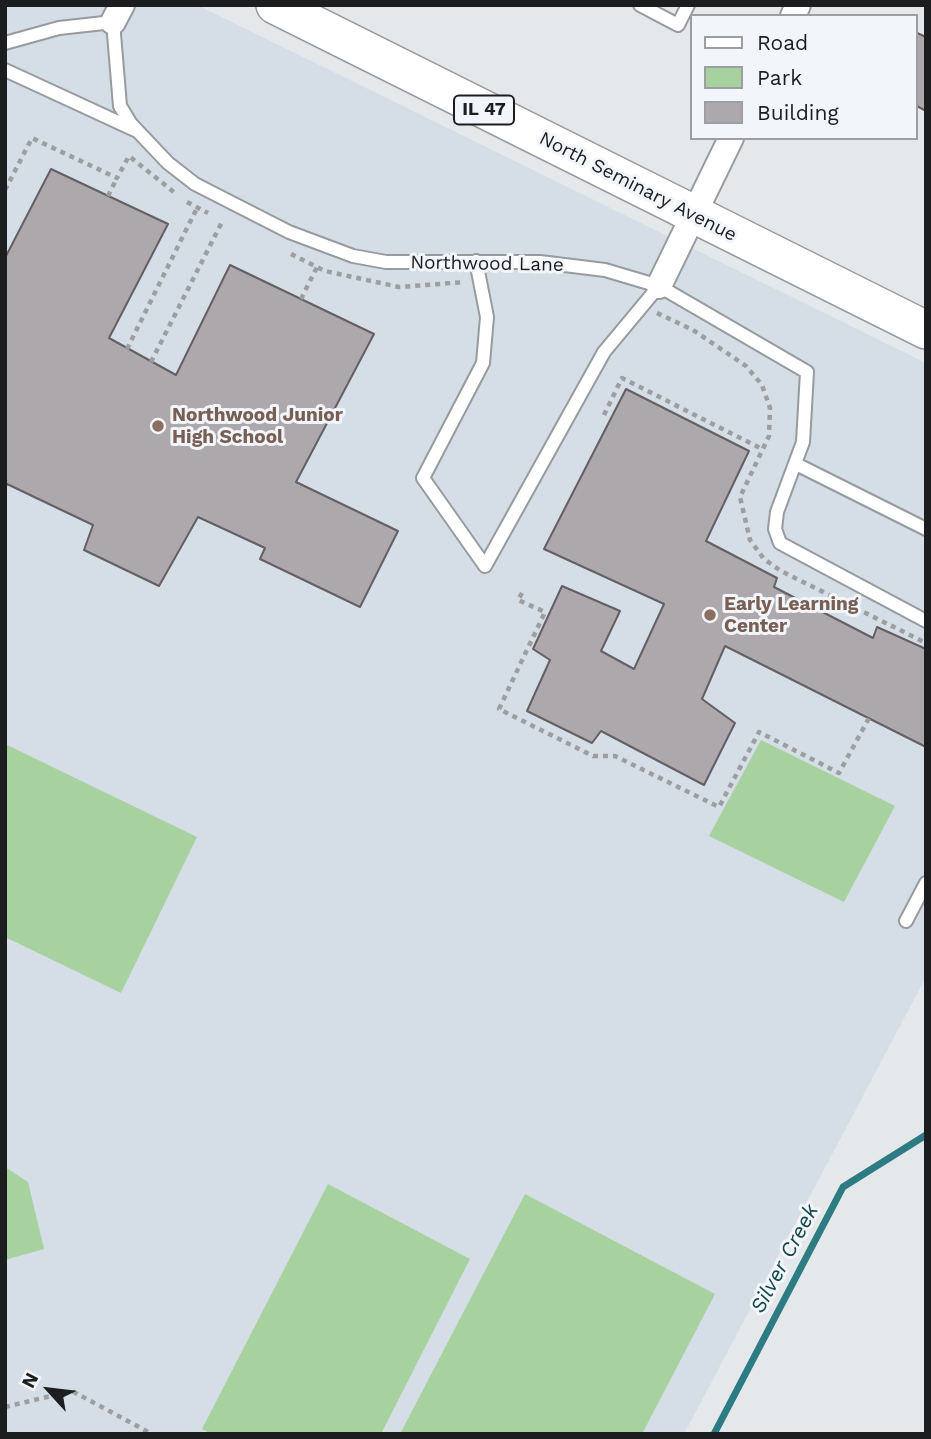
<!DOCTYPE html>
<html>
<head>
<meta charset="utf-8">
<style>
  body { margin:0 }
  #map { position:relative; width:931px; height:1439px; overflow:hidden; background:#e5e8eb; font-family:"Work Sans",sans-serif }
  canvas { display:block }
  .frame { position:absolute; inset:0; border:7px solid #1c1d1e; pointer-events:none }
  .legend { position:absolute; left:690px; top:14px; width:228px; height:126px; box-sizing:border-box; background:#f2f5f9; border:2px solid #9c9fa1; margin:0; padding:9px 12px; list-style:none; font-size:21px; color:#1c1d1e }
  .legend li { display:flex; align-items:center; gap:14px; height:35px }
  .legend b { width:35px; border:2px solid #9c9fa1 }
  .north { position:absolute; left:14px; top:1355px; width:70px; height:70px; -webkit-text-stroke:5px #f2f5f9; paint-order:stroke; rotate:297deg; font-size:19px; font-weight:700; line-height:28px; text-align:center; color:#1c1d1e }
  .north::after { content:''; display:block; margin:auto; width:24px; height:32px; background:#1c1d1e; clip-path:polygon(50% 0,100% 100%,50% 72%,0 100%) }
</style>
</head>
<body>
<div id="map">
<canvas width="931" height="1439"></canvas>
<div class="frame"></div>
<ul class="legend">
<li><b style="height:9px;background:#fff"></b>Road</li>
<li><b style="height:19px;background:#a7d29f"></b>Park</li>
<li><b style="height:19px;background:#aca8ab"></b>Building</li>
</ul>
<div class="north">N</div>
</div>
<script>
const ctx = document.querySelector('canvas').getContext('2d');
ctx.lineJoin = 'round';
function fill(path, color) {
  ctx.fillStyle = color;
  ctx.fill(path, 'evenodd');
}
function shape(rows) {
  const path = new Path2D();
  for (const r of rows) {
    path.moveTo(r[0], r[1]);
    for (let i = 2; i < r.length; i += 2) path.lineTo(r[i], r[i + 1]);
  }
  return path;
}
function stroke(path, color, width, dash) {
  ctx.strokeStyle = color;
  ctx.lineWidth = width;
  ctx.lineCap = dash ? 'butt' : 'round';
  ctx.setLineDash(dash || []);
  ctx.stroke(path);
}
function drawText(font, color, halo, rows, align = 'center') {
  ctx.font = font + ' "Work Sans",sans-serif';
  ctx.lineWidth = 6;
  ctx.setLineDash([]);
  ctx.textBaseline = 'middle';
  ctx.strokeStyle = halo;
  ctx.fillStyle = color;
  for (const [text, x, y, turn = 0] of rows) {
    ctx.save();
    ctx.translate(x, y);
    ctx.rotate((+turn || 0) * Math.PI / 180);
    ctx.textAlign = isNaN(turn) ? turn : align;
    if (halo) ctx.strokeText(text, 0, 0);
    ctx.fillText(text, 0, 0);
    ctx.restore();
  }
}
fill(shape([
  [5,5,197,5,926,363,926,977,684,1434,5,1434]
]), '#d5dde6');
fill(shape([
  [761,740,895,806,844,902,709,836],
  [5,744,197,837,121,993,5,937],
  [5,1167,28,1182,44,1249,5,1260],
  [328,1184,470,1259,381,1434,211,1434,202,1429],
  [525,1194,715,1294,642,1434,400,1434]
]), '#a7d29f');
stroke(shape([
  [714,1434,843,1187,926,1135]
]), '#2d7c84', 7);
const building = shape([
  [915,32,926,37,926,111,915,105,915,32],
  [51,169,168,224,109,338,176,375,230,265,374,334,296,482,398,531,360,607,260,559,265,548,198,517,159,586,84,550,93,525,7,484,5,489,5,258,51,169],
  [626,389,749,451,706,541,777,578,774,587,873,638,877,627,926,649,926,747,725,646,702,699,735,723,704,785,601,731,592,743,527,711,550,660,533,649,562,586,620,611,601,651,634,669,664,604,544,549,626,389]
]);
fill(building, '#aca8ab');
stroke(building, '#635f62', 2);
const lane = shape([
  [640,5,678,25,688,5],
  [5,43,59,28,113,22,120,106,131,124,168,163,195,184,289,232,353,256,386,262,540,262,605,270,659,286,807,372,803,442,777,512,775,529,780,543,926,621],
  [5,70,135,130],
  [476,261,487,317,483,363,423,478,485,566,604,352,659,286],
  [796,464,926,529],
  [906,921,926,883]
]);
const street = shape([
  [793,16,798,5],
  [113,22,122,5],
  [659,286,731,138]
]);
const primary = shape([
  [275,5,926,330]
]);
stroke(lane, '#989b9e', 16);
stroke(street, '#989b9e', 28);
stroke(primary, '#989b9e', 40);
stroke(shape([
  [5,190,32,138,117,178,129,156,175,193],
  [108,196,117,178],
  [187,202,208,213],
  [291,254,325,271,399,287,465,282],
  [301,299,317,267],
  [657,313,693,330,746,366,762,385,770,408,769,436,740,497,750,540,764,559,781,571,926,643],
  [127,349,197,208],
  [151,362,223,220],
  [604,415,622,378,762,449],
  [522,593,518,600,545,612,499,709,593,756,615,756,719,807,759,732,839,773,869,718],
  [5,1407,72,1391,152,1434]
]), '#9c9ea1', 4.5, [5, 5]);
stroke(lane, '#fff', 12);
stroke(street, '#fff', 24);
stroke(primary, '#fff', 37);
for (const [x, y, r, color] of [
  [158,426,7,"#8d6e63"],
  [710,615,7,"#8d6e63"]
]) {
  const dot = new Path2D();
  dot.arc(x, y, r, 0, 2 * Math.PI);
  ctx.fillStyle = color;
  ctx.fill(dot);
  stroke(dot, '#f2f5f9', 2.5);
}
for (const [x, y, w] of [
  [484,110,60]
]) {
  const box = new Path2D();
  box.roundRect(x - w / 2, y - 14.5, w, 29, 5);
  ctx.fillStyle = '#f2f5f9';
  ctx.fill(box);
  stroke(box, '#1c1d1e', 2);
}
drawText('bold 18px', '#1c1d1e', null, [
  ["IL 47",484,110]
]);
drawText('19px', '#1c1d1e', '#f2f5f9', [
  ["North Seminary Avenue",638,187,27],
  ["Northwood Lane",487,264,1]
]);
drawText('bold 19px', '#785e54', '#f2f5f9', [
  ["Northwood Junior",172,415],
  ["High School",172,437],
  ["Early Learning",724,604],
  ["Center",724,626]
], 'left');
drawText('italic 21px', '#15464b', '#f2f5f9', [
  ["Silver Creek",785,1259,-62]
]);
</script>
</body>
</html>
